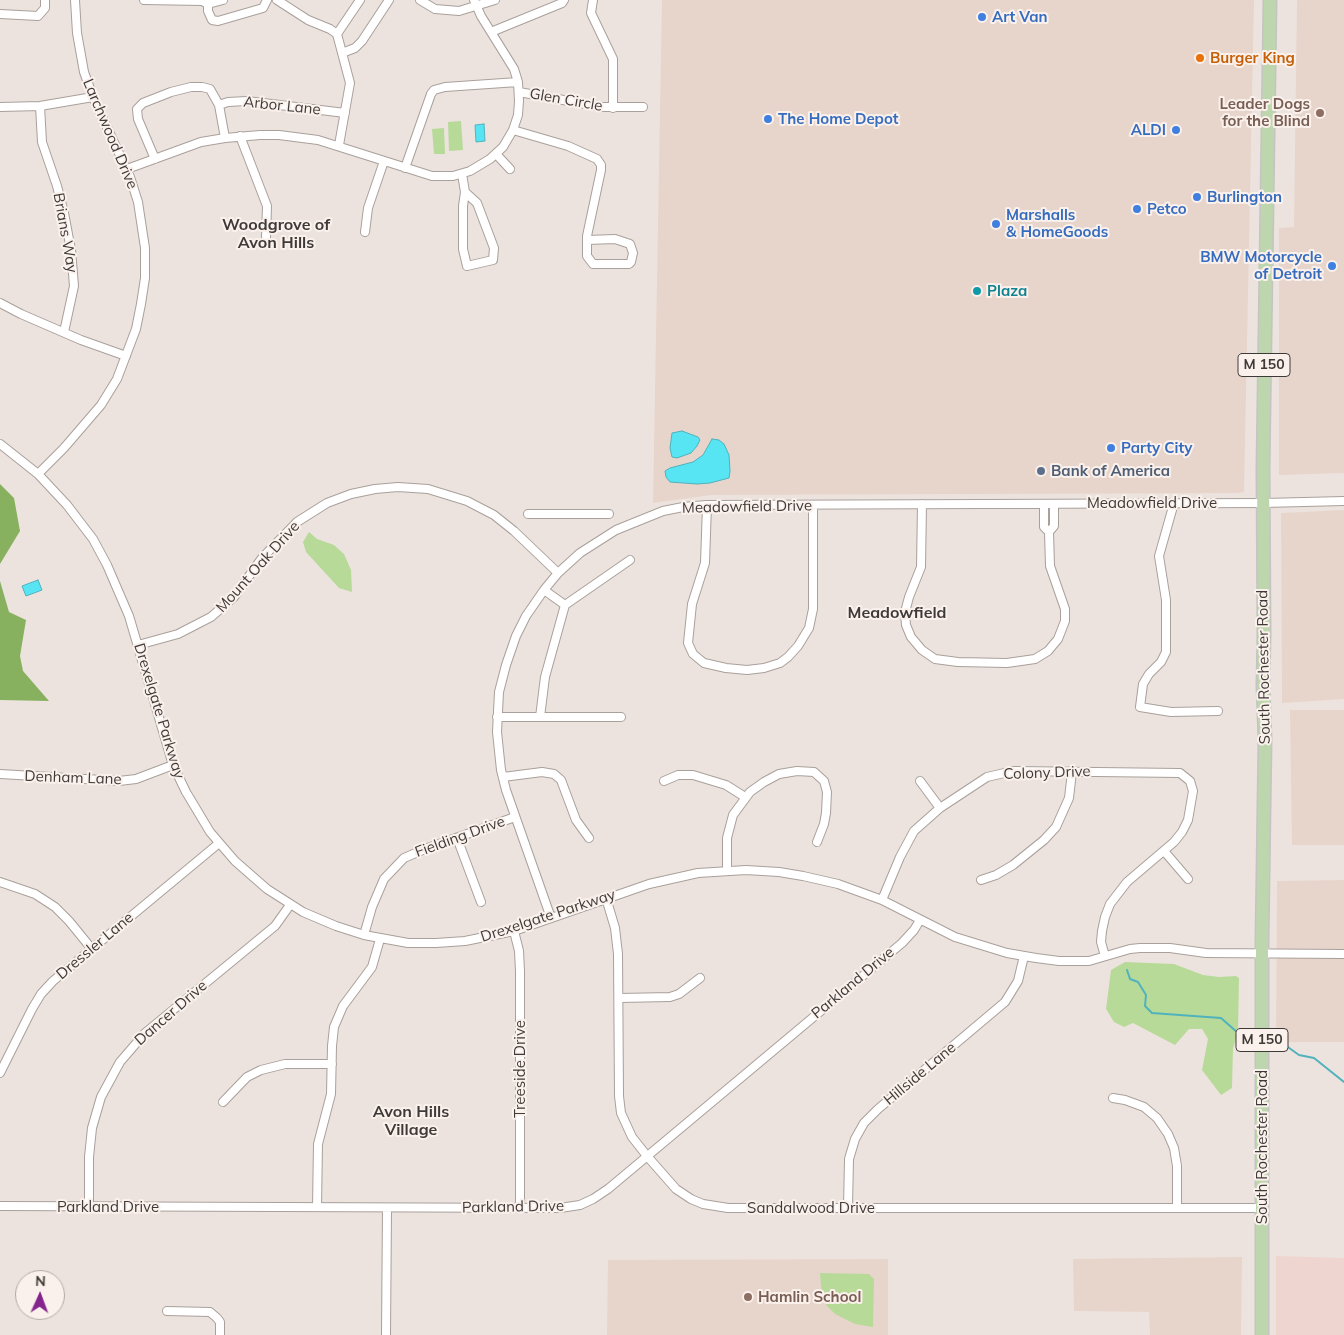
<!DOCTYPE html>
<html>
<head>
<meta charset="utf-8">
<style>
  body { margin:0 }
  #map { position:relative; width:1344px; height:1335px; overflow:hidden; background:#ede3de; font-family:Mulish,sans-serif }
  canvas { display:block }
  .north { position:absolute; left:15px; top:1270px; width:50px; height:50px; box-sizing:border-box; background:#fbf1ec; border:1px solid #afa8a4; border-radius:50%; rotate:2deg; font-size:14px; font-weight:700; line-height:20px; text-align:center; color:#3e3a38 }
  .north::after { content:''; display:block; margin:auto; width:18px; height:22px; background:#86248d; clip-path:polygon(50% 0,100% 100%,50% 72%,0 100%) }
</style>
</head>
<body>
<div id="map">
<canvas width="1344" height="1335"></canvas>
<div class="north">N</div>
</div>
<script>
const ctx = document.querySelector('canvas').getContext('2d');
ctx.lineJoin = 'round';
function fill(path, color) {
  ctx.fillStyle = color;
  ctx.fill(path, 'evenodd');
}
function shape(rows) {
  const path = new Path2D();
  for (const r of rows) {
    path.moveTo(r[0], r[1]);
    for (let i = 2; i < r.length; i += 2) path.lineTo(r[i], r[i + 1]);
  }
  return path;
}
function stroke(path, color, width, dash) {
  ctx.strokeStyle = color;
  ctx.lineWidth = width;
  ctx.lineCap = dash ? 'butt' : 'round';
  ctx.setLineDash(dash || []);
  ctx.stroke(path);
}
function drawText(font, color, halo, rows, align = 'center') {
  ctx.font = font + ' Mulish,sans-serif';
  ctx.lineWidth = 4;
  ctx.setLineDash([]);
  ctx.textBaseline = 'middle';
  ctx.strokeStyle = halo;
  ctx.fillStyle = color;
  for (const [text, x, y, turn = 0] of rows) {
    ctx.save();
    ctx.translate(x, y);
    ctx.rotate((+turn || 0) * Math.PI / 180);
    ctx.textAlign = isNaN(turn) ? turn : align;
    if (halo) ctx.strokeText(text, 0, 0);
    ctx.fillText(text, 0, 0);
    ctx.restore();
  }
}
fill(shape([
  [662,0,1254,0,1244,492,1237,493,711,495,653,503],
  [1297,0,1344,0,1344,473,1279,475,1279,228,1294,227],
  [1344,510,1344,699,1282,703,1281,513],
  [1290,710,1344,710,1344,845,1292,845],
  [1344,880,1344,1042,1276,1042,1277,881],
  [1242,1257,1241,1335,1150,1335,1149,1312,1074,1311,1073,1259],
  [888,1259,888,1335,607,1335,608,1260]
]), '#e7d5cc');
fill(shape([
  [1276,1256,1344,1258,1344,1335,1276,1335]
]), '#efd5d0');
fill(shape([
  [461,121,463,150,449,151,448,122],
  [444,128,445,154,434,154,432,129],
  [309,532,317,539,334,545,344,554,351,570,352,592,339,588,306,552,303,542],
  [1125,962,1174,964,1203,975,1219,977,1236,976,1239,978,1238,1033,1233,1048,1232,1088,1221,1095,1202,1070,1208,1039,1202,1029,1189,1029,1175,1045,1133,1023,1124,1027,1114,1022,1106,1009,1111,970],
  [820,1273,869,1274,874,1279,873,1327,855,1324,835,1314,827,1306,822,1296]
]), '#b7da99');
fill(shape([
  [0,484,14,498,20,531,0,564],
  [0,581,9,612,26,620,20,656,23,671,49,701,0,700]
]), '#87b15e');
const water = shape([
  [484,124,485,141,476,142,475,125,484,124],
  [682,431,698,437,700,440,697,446,691,453,677,458,672,457,670,448,672,433,682,431],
  [712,439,719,440,724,444,729,455,730,471,729,478,710,483,697,484,670,482,666,477,665,471,670,468,693,462,703,455,712,439],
  [38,580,42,590,26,596,22,586,38,580]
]);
fill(water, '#57e5f4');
stroke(water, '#50b2bc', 1);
stroke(shape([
  [1127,970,1130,979,1138,982,1146,995,1145,1006,1152,1013,1221,1018,1238,1033],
  [1278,1051,1280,1051,1285,1045,1299,1055,1314,1058,1344,1082]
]), '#50b2bc', 2);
const minor = shape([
  [144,0,202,1,208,4,223,0],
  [277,0,308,20,330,29,337,34],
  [420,0,435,9,459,11,495,0],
  [593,0,591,13,613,59,613,108],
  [208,4,208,11,212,20,218,21,263,8,267,0],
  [0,14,38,16,45,8,45,0],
  [491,32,562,3,564,0],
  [337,34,350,83,339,145],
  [337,34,360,0],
  [342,53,355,48,362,41,389,0],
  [519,92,602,107,643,107],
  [219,105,228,102,247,101,345,113],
  [40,106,42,142,57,186,64,213,71,250,74,286,64,332],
  [0,107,40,106,93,97],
  [513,130,568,146,597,159,601,165,601,170,587,236,587,256,593,264,629,264,631,262,633,253,630,244,615,239,587,240],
  [240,136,267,206,266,237],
  [496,154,510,169],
  [155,159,138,119,137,109,143,103,171,92,191,87,202,87,210,89,219,105,225,138],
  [405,168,431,94,434,90,445,87,518,82],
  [127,169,201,142,225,138,260,135,279,135,318,140,432,176,453,176,470,171,490,159,503,147,513,130,518,115,519,101,518,82,514,69,481,16,474,0],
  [462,174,465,192,477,203,494,248,493,260,467,266,463,249,463,206,465,192],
  [365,232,368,208,384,161],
  [0,303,21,314,81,340,126,356],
  [0,444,38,474,67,505,93,539,107,565,129,616,173,765,186,792,210,832,235,861,267,889,303,912,336,926,364,935,408,943,436,943,465,941,514,931,649,884,698,873,746,870,779,872,803,876,838,884,882,900,955,937,1007,953,1036,958,1059,961,1089,961,1130,949,1140,948,1170,948,1206,953,1344,954],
  [38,474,64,448,101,405,117,379,136,329,141,304,145,278,145,248,138,202,130,177,93,97,84,72,77,33,75,0],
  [1174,503,1159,556,1166,600,1166,652,1161,662,1149,674,1143,684,1140,707,1171,712,1218,711],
  [922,504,921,567,909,597,905,612,906,625,911,637,922,650,935,659,958,662,1007,663,1035,659,1048,651,1058,639,1065,621,1065,609,1050,566,1049,532,1054,526,1054,504],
  [1044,504,1044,527,1049,532],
  [707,505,705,563,692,604,688,643,693,654,704,663,726,668,747,670,764,668,780,663,788,657,798,646,809,628,813,609,813,505],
  [528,514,609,514],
  [544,590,565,605],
  [138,645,178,634,211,617,234,597,262,558,297,522,327,503,351,494,375,489,398,487,428,489,467,501,494,515,514,531,558,573],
  [497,717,621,717],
  [540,717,545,677,565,605,630,560],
  [0,774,119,781,136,779,173,765],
  [503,777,542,772,554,774,561,780,576,820,589,838],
  [664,781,678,775,693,775,726,785,745,797],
  [920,781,940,808],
  [457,838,481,902],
  [1164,851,1188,879],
  [727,871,727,838,733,815,750,792,764,782,779,774,797,771,814,772,824,781,827,792,826,813,824,824,817,842],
  [981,880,996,875,1013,865,1044,840,1056,827,1069,798,1072,772],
  [0,882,35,894,55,907,69,921,91,948],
  [606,898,615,928,618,954,619,1096,621,1113,632,1137,647,1156,676,1189,691,1199,703,1204,728,1208,1261,1208],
  [882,900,900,857,914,831,940,808,987,777,1013,771,1180,773,1190,781,1193,791,1188,820,1182,832,1174,842,1127,882,1110,904,1105,917,1102,931,1101,942,1105,956],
  [551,918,506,790,501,770,497,732,499,692,506,665,516,636,526,616,544,590,558,573,580,553,616,530,663,511,683,507,707,505,1264,503,1344,501],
  [514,931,519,951,520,971,520,1208],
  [364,935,372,907,384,879,404,858,425,849,515,817],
  [619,998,670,997,679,994,700,978],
  [0,1073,32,1009,41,994,53,981,218,844],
  [1113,1098,1125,1100,1144,1107,1157,1118,1168,1134,1174,1148,1177,1166,1177,1208],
  [223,1102,247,1077,261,1070,285,1064,332,1064],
  [0,1206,560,1208,580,1205,593,1199,608,1189,902,943,914,930,920,920],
  [89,1207,89,1157,92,1128,101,1097,120,1062,145,1033,275,926,290,905],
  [317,1207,318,1144,331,1094,332,1046,334,1027,343,1006,372,967,380,939],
  [848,1207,849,1159,855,1139,864,1123,878,1109,1005,1002,1018,981,1024,956],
  [167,1311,210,1312,217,1318,220,1322,220,1335],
  [386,1335,387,1208]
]);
const primary = shape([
  [1262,1335,1262,940,1265,740,1263,685,1264,635,1263,468,1270,0]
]);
stroke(minor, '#a9a09b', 10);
stroke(primary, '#c5c4c3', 15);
stroke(minor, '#fff', 8);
stroke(primary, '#bed6ae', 12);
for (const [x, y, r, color] of [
  [982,17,5,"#3f7fe0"],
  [1200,58,5,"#e8710a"],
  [1320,113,5,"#8d6e63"],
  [768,119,5,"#3f7fe0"],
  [1176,130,5,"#3f7fe0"],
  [1197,197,5,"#3f7fe0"],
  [1137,209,5,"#3f7fe0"],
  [996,224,5,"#3f7fe0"],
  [1332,266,5,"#3f7fe0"],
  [977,291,5,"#0f9aa8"],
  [1111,448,5,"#3f7fe0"],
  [1041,471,5,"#5c6f8a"],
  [748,1297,5,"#8d6e63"]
]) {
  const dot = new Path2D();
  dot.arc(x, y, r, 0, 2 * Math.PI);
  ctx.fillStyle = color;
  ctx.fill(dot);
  stroke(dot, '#fbf1ec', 2);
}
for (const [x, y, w] of [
  [1264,365,52],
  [1262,1040,52]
]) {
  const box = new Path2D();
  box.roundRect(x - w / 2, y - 11.5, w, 23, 4);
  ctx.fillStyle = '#fbf1ec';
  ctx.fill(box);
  stroke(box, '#3e3a38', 1);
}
drawText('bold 14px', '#3e3a38', null, [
  ["M 150",1264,365],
  ["M 150",1262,1040]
]);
drawText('bold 15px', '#366cbe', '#fbf1ec', [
  ["Art Van",992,17],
  ["The Home Depot",778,119],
  ["ALDI",1166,130,"right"],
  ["Burlington",1207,197],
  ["Petco",1147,209],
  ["Marshalls",1006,215],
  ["& HomeGoods",1006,232],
  ["BMW Motorcycle",1322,257,"right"],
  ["of Detroit",1322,274,"right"],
  ["Party City",1121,448]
], 'left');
drawText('bold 15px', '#c56008', '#fbf1ec', [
  ["Burger King",1210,58]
], 'left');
drawText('15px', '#3e3a38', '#fbf1ec', [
  ["Glen Circle",566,100,10],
  ["Arbor Lane",282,106,6],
  ["Larchwood Drive",110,134,67],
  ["Brians Way",65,233,80],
  ["Meadowfield Drive",1152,503],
  ["Meadowfield Drive",747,507,-1],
  ["Mount Oak Drive",258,567,-48],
  ["South Rochester Road",1264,667,-91],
  ["Drexelgate Parkway",159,711,73],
  ["Colony Drive",1047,773,-2],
  ["Denham Lane",73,778,2],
  ["Fielding Drive",460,837,-20],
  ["Drexelgate Parkway",548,916,-18],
  ["Dressler Lane",95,946,-40],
  ["Parkland Drive",853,983,-40],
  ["Dancer Drive",171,1013,-41],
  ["Treeside Drive",520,1069,-90],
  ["Hillside Lane",920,1074,-40],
  ["South Rochester Road",1262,1147,-90],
  ["Parkland Drive",108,1207],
  ["Parkland Drive",513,1207,-1],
  ["Sandalwood Drive",811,1208]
]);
drawText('bold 15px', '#785e54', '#fbf1ec', [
  ["Leader Dogs",1310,104],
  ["for the Blind",1310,121],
  ["Hamlin School",758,1297,"left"]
], 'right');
drawText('bold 15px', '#0d838f', '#fbf1ec', [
  ["Plaza",987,291]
], 'left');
drawText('bold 15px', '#4e5e75', '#fbf1ec', [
  ["Bank of America",1051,471]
], 'left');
drawText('bold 16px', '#3e3a38', '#fbf1ec', [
  ["Woodgrove of",276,225],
  ["Avon Hills",276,243],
  ["Meadowfield",897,613],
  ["Avon Hills",411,1112],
  ["Village",411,1130]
]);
</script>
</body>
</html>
